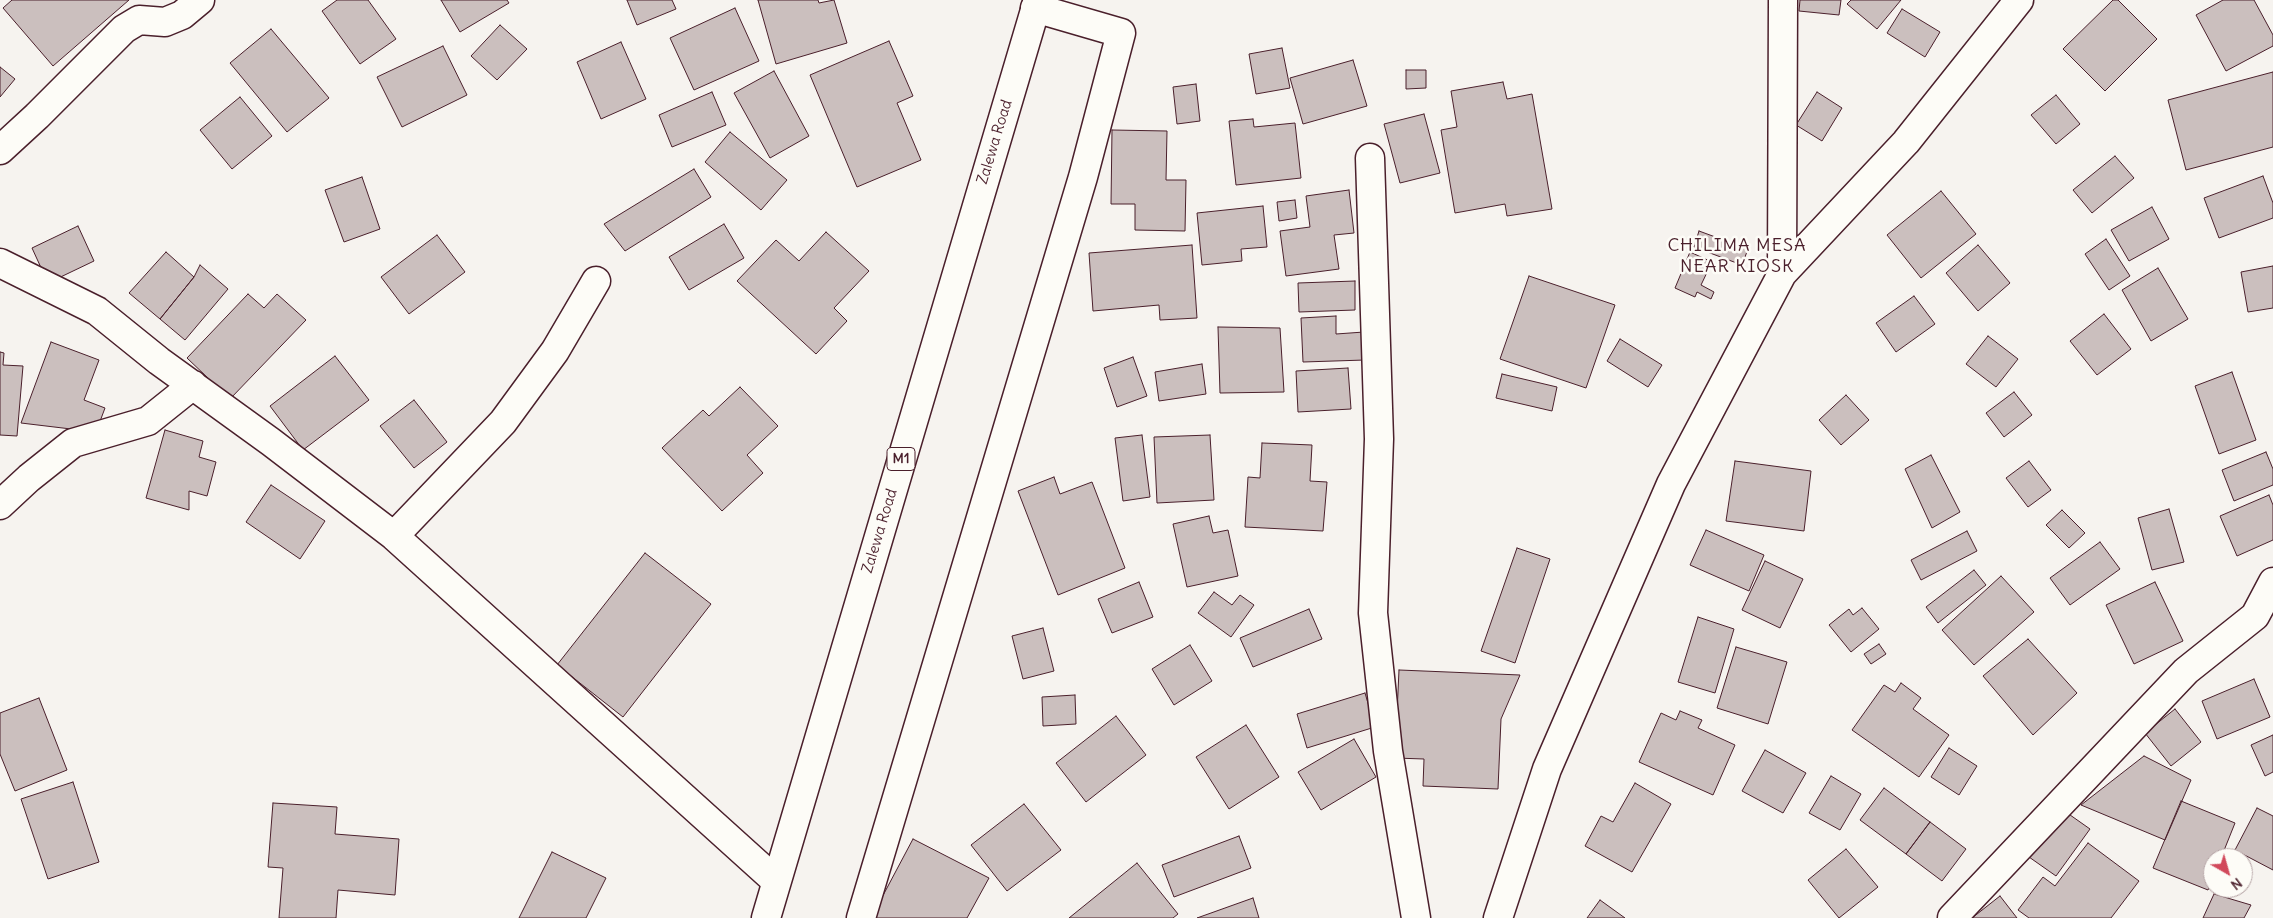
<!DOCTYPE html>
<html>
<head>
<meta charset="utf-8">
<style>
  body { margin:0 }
  #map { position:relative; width:2273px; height:918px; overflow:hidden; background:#f6f3ef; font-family:Delius,sans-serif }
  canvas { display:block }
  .north { position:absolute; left:2203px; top:848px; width:50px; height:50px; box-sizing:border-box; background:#fdfcf7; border:1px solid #b5a4a5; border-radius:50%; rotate:142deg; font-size:14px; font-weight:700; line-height:20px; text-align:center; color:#4a1f2b }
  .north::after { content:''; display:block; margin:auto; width:18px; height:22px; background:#d1495b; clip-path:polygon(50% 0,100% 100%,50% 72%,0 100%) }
</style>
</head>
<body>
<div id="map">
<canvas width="2273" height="918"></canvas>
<div class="north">N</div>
</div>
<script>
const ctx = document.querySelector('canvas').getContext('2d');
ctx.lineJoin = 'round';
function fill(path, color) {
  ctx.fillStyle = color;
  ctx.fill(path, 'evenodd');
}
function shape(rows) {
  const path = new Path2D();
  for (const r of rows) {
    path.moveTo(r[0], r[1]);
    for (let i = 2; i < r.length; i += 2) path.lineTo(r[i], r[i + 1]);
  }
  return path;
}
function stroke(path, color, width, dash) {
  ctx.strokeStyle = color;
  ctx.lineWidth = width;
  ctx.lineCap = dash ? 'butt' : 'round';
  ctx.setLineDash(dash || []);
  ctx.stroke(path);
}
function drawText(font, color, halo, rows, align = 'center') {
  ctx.font = font + ' Delius,sans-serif';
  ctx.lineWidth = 5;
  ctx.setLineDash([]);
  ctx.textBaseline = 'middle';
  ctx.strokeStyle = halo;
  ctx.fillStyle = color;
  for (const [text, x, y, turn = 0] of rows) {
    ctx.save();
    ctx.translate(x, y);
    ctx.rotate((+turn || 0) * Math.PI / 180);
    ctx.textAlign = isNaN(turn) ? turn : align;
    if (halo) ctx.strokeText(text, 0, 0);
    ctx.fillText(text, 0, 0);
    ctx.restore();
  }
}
const building = shape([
  [12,0,129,0,53,66,3,8,12,0],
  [337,0,368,0,396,39,360,64,322,11,337,0],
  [441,0,507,0,509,3,460,32,441,0],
  [627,0,672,0,676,9,637,25,627,0],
  [758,0,818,0,819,3,834,0,847,43,776,64,758,0],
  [1800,0,1841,0,1839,15,1799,11,1800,0],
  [1851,0,1901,0,1877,29,1847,4,1851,0],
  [2113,0,2118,0,2157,39,2105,91,2063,49,2113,0],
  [2223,0,2254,0,2273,35,2273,46,2226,71,2196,15,2223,0],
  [735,8,759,61,694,90,670,38,735,8],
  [1902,9,1940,32,1925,57,1887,33,1902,9],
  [500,25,527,49,497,80,471,56,500,25],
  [271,29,329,98,287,132,230,63,271,29],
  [889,41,913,96,897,103,921,160,857,187,810,75,889,41],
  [621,42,646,99,601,119,577,62,621,42],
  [443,46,467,95,402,127,377,77,443,46],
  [1282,48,1290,88,1256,94,1249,54,1282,48],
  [1353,60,1367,106,1303,124,1290,78,1353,60],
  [0,67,15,79,0,97,0,67],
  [1406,70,1426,70,1426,88,1406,89,1406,70],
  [774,71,809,136,770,158,734,93,774,71],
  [2273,72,2273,147,2186,170,2168,100,2273,72],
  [1503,82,1507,99,1532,94,1552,209,1507,216,1505,204,1455,213,1441,130,1457,127,1451,91,1503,82],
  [1196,84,1200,121,1177,124,1173,87,1196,84],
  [712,92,726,125,672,147,659,115,712,92],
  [1817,92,1842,108,1822,141,1796,125,1817,92],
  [2056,95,2080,124,2056,144,2031,115,2056,95],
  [240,97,272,136,232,169,200,130,240,97],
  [1424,114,1440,173,1400,183,1384,124,1424,114],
  [1253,119,1254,127,1295,123,1301,178,1236,185,1229,121,1253,119],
  [1112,130,1167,131,1166,180,1186,180,1185,231,1135,230,1135,204,1111,204,1112,130],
  [730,132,787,180,761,210,705,162,730,132],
  [2115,156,2134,178,2092,213,2073,190,2115,156],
  [694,169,711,197,625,251,604,224,694,169],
  [2263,176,2273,203,2273,218,2219,238,2204,198,2263,176],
  [362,177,380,229,344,242,325,190,362,177],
  [1349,190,1354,233,1334,235,1339,269,1286,276,1280,231,1310,227,1306,196,1349,190],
  [1941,191,1976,234,1921,278,1887,235,1941,191],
  [1295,200,1297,218,1279,221,1277,202,1295,200],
  [1263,206,1267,247,1241,249,1242,261,1202,265,1197,213,1263,206],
  [2152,207,2169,239,2129,261,2111,230,2152,207],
  [724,224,744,258,689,290,669,257,724,224],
  [78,226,94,261,48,283,32,248,78,226],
  [1699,231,1748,249,1742,265,1694,247,1699,231],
  [826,232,869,271,834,308,847,321,816,354,737,281,776,240,799,261,826,232],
  [437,235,465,272,409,314,381,277,437,235],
  [2106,239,2130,276,2109,290,2085,254,2106,239],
  [1192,245,1197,318,1160,320,1159,305,1093,311,1089,253,1192,245],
  [1978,245,2010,283,1978,311,1946,273,1978,245],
  [166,252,194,277,160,319,129,293,166,252],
  [1690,252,1712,262,1701,285,1714,292,1711,299,1697,292,1695,297,1675,288,1690,252],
  [200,265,228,289,185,340,160,319,194,277,200,265],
  [2273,266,2273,308,2248,312,2241,272,2273,266],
  [2158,268,2188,319,2151,341,2122,290,2158,268],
  [1529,276,1615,305,1586,388,1500,359,1529,276],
  [1355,281,1355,310,1299,312,1298,283,1355,281],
  [248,294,264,308,277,294,306,320,230,399,187,358,248,294],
  [1914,296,1935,324,1896,352,1876,323,1914,296],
  [2104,314,2131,349,2097,375,2070,341,2104,314],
  [1336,316,1336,334,1364,332,1365,360,1303,362,1301,318,1336,316],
  [1218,327,1280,328,1284,392,1220,393,1218,327],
  [1988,336,2018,359,1996,387,1966,364,1988,336],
  [1620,339,1662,365,1648,387,1607,361,1620,339],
  [51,342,99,360,84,400,105,408,96,432,21,423,51,342],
  [0,352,4,353,3,365,23,366,17,436,0,435,0,352],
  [335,356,369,400,303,450,270,406,335,356],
  [1133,357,1147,396,1117,407,1104,368,1133,357],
  [1202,364,1206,394,1159,401,1155,372,1202,364],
  [1348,368,1351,409,1298,412,1296,371,1348,368],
  [2232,372,2256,440,2219,454,2195,386,2232,372],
  [1502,374,1557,387,1552,411,1496,398,1502,374],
  [740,387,778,426,747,455,763,473,722,511,662,448,703,410,709,416,740,387],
  [2014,392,2032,415,2004,437,1986,413,2014,392],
  [1846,395,1869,420,1841,445,1819,420,1846,395],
  [414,400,447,442,414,468,380,426,414,400],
  [165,430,203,441,199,457,216,462,207,496,189,491,189,510,146,498,165,430],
  [1142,435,1150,497,1123,501,1115,438,1142,435],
  [1210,435,1214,500,1157,503,1154,437,1210,435],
  [1262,443,1312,445,1310,481,1327,482,1323,531,1245,527,1248,477,1260,478,1262,443],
  [2266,452,2273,469,2273,485,2234,501,2222,470,2266,452],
  [1931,455,1960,512,1932,528,1905,469,1931,455],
  [1735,461,1811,471,1804,531,1726,521,1735,461],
  [2029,461,2051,490,2028,507,2006,478,2029,461],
  [1054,477,1060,494,1092,482,1125,568,1058,595,1018,491,1054,477],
  [271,485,325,521,300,559,246,522,271,485],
  [2269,495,2273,505,2273,540,2237,556,2220,516,2269,495],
  [2169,509,2184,562,2152,570,2138,518,2169,509],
  [2062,510,2085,533,2069,548,2046,525,2062,510],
  [1209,516,1213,533,1228,530,1238,576,1187,587,1173,524,1209,516],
  [1706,530,1764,555,1749,591,1690,565,1706,530],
  [1967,531,1977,551,1921,580,1911,560,1967,531],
  [2100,542,2120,569,2070,605,2050,578,2100,542],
  [1517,548,1550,559,1515,663,1481,651,1517,548],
  [645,553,711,604,623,717,557,665,645,553],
  [1765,561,1803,579,1780,628,1742,610,1765,561],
  [1974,570,1986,585,1938,623,1926,607,1974,570],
  [2001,576,2034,612,1974,665,1942,630,2001,576],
  [1139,582,1153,617,1112,633,1098,599,1139,582],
  [2155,582,2183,641,2134,664,2106,605,2155,582],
  [1214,592,1232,605,1240,595,1254,605,1231,637,1198,613,1214,592],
  [1862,608,1879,629,1851,652,1829,625,1849,609,1853,615,1862,608],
  [1309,609,1322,639,1253,667,1240,638,1309,609],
  [1698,617,1734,629,1715,693,1678,682,1698,617],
  [1043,628,1054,671,1023,679,1012,636,1043,628],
  [2028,639,2077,693,2033,735,1983,676,2028,639],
  [1879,644,1886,654,1871,664,1864,654,1879,644],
  [1190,645,1212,681,1174,705,1152,669,1190,645],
  [1736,647,1787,662,1768,724,1717,708,1736,647],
  [1399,670,1520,675,1501,719,1498,789,1423,786,1424,759,1395,758,1399,670],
  [2254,679,2270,717,2217,739,2202,701,2254,679],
  [1901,683,1921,698,1913,709,1949,735,1919,777,1852,730,1884,685,1895,692,1901,683],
  [1365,693,1375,727,1307,748,1297,714,1365,693],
  [1075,695,1076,724,1043,726,1042,697,1075,695],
  [39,698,67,770,15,791,0,754,0,713,39,698],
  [2175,709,2201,742,2171,766,2145,733,2175,709],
  [1680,711,1702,720,1698,728,1735,745,1713,795,1639,762,1661,713,1676,720,1680,711],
  [1116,716,1146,755,1086,802,1056,763,1116,716],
  [1246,725,1279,777,1229,809,1196,757,1246,725],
  [2273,735,2273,772,2265,776,2251,745,2273,735],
  [1354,739,1376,777,1321,810,1298,772,1354,739],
  [1949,748,1977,766,1959,795,1931,777,1949,748],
  [1765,750,1806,773,1783,813,1742,791,1765,750],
  [2144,756,2191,780,2165,840,2081,805,2144,756],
  [1831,776,1861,794,1840,830,1809,813,1831,776],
  [73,782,99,862,48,879,21,799,73,782],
  [1635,783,1671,804,1632,872,1585,846,1601,816,1613,822,1635,783],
  [1884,788,1930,822,1906,854,1860,820,1884,788],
  [2181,801,2235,823,2221,858,2213,858,2213,877,2208,890,2153,868,2181,801],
  [273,803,337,807,335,834,399,839,395,895,338,890,336,918,279,918,283,868,268,867,273,803],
  [1024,804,1061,850,1007,891,971,845,1024,804],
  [2257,808,2273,816,2273,870,2235,850,2257,808],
  [2063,810,2090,829,2056,876,2029,857,2063,810],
  [1930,822,1966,849,1942,881,1906,854,1930,822],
  [1239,836,1251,868,1174,897,1162,865,1239,836],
  [913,839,989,878,967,918,871,918,913,839],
  [2088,843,2139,881,2111,918,2029,918,2018,910,2043,877,2055,886,2088,843],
  [1846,849,1878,887,1839,918,1808,880,1846,849],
  [552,852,606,878,586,918,519,918,552,852],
  [1137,863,1178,914,1173,918,1069,918,1137,863],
  [2214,894,2251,905,2244,918,2203,918,2214,894],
  [2000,896,2017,918,1972,918,2000,896],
  [1253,898,1259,918,1197,918,1253,898],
  [1600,900,1625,918,1587,918,1600,900]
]);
fill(building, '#cbbfbe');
stroke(building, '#4a1f2b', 1);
const minor = shape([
  [0,150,37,116,124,29,139,20,165,22,182,15,200,0],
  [1370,158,1379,439,1373,613,1388,751,1416,918],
  [0,263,97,311,159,361,271,442,394,536,776,881],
  [1782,274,1783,0],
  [0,505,29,478,73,443,148,421,193,385],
  [394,536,503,422,555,351,596,281],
  [861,918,1083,177,1121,33,1035,8],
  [1498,918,1547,769,1671,484,1782,274,1906,142,2019,0],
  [1952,918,2186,671,2255,616,2273,582]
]);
const highway = shape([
  [766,918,1038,0]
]);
stroke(minor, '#4a1f2b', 31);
stroke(highway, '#4a1f2b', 31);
stroke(minor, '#fdfcf7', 28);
stroke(highway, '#fdfcf7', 28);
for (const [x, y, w] of [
  [901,459,28]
]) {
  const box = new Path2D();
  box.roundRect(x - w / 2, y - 11.5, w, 23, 4);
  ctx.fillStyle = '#fdfcf7';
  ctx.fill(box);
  stroke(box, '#4a1f2b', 1);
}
drawText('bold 14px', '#4a1f2b', null, [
  ["M1",901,459]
]);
drawText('15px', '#4a1f2b', '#fdfcf7', [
  ["Zalewa Road",995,142,-73],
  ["Zalewa Road",880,531,-73]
]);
ctx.letterSpacing = '1px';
drawText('18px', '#4a1f2b', '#fdfcf7', [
  ["CHILIMA MESA",1737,246],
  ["NEAR KIOSK",1737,267]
]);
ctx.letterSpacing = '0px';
</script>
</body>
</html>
